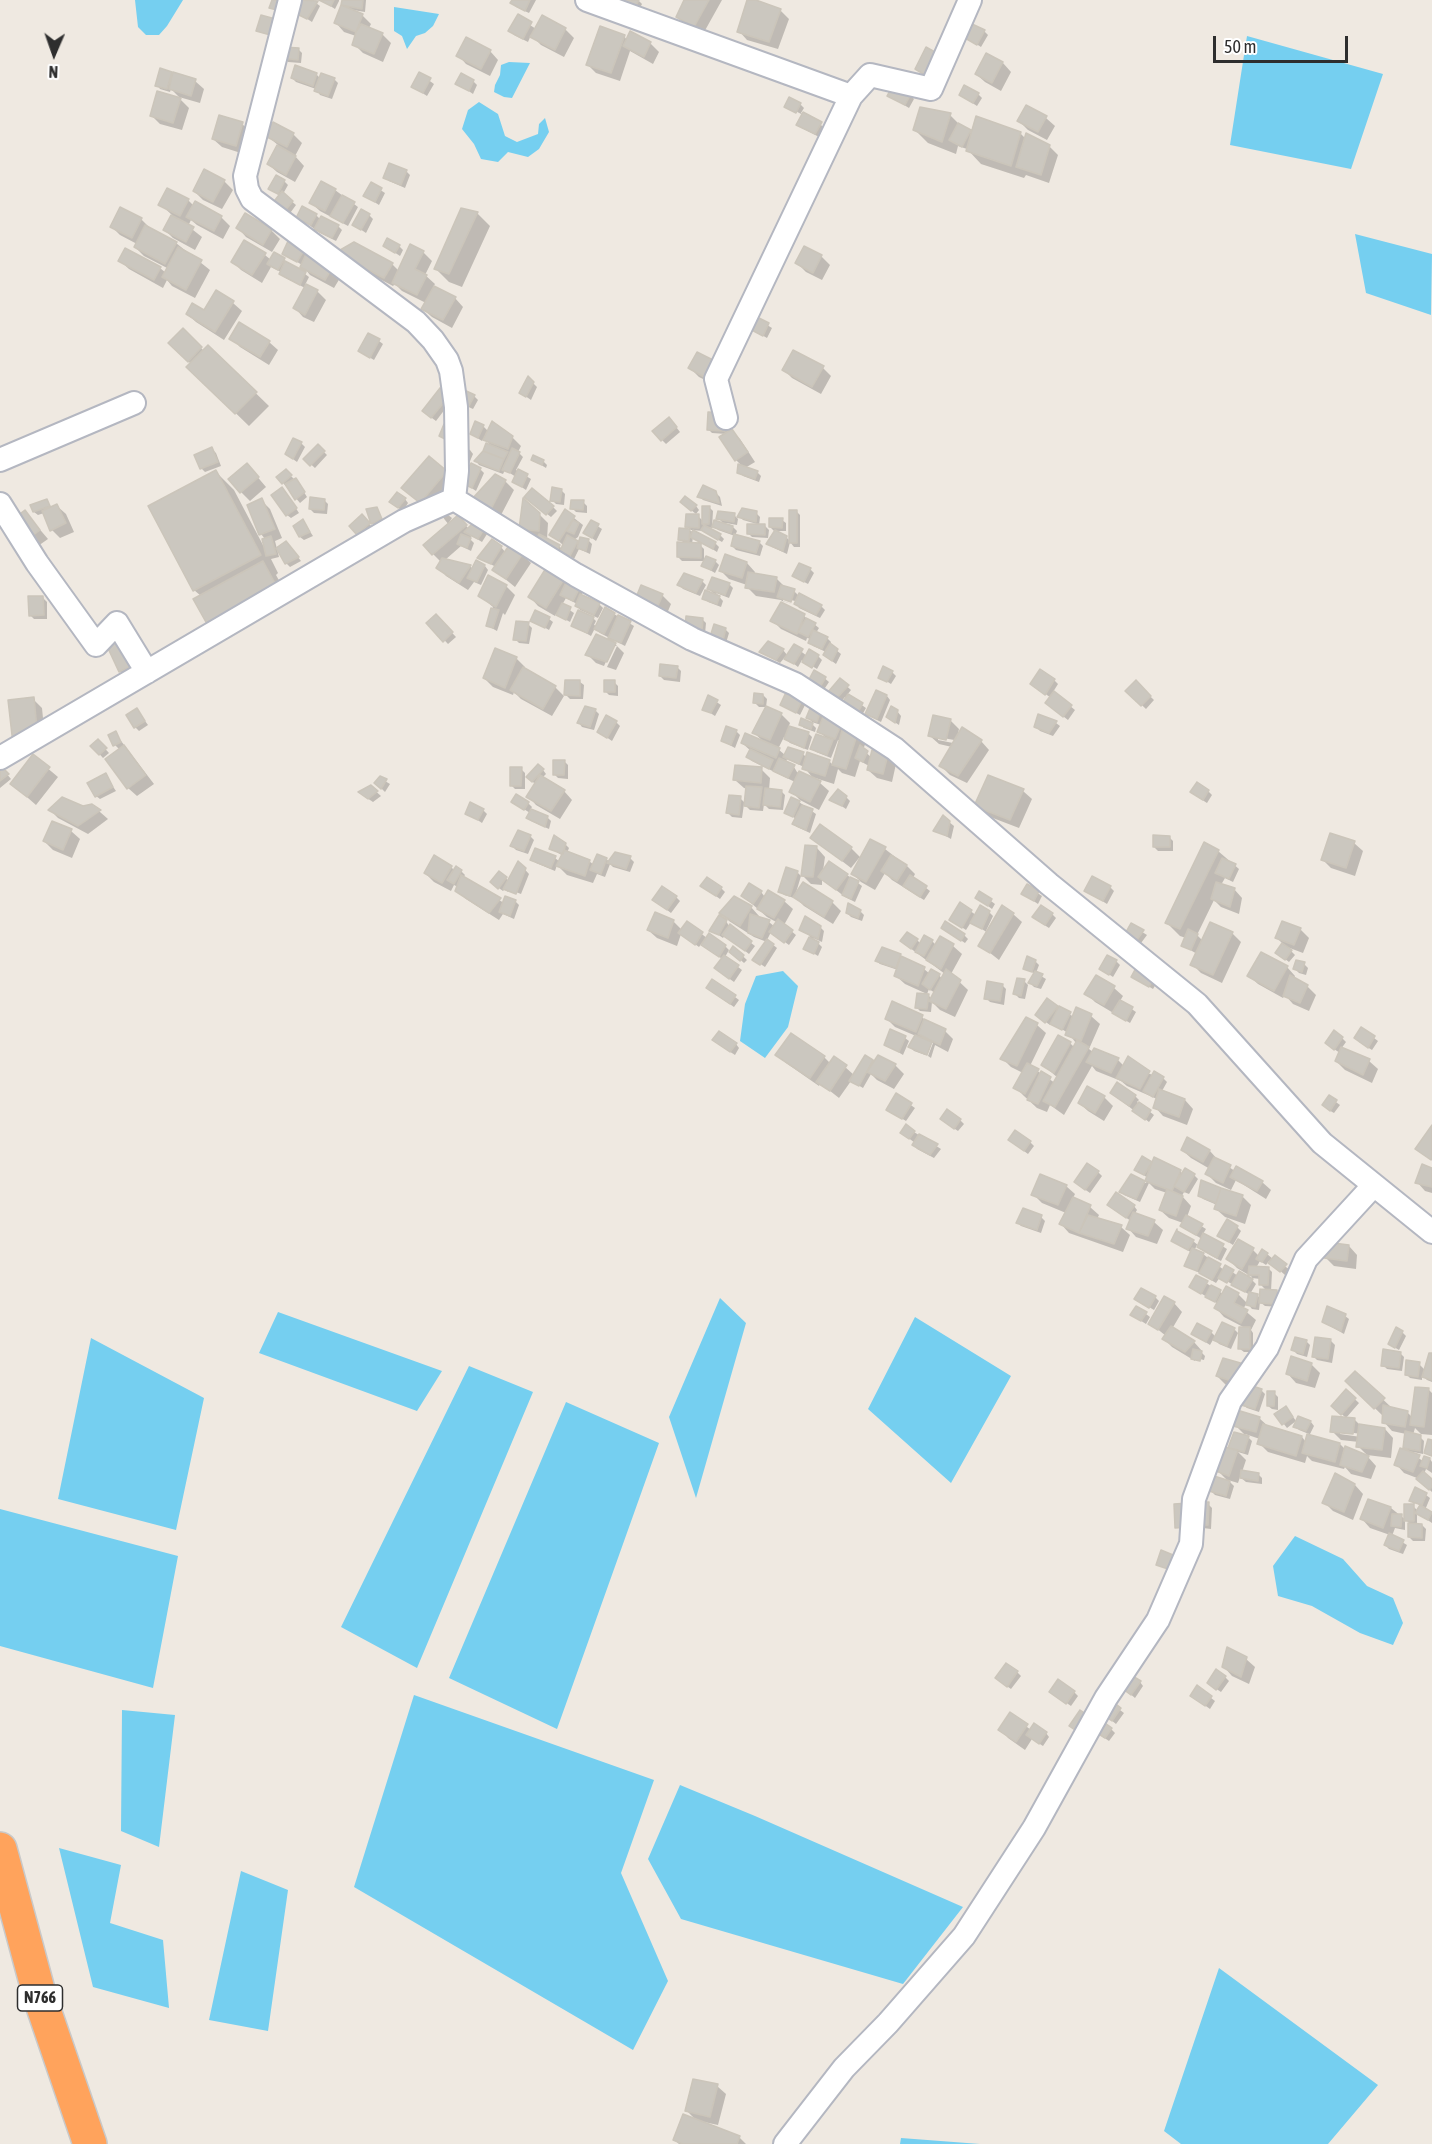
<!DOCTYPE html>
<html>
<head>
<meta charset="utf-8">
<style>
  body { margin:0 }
  #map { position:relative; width:1432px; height:2144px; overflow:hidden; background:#efe9e1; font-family:"Asap Condensed",sans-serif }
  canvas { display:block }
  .north { position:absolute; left:24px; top:24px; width:60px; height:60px; -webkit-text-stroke:4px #fff; paint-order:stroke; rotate:182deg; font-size:16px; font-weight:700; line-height:24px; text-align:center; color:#2e2e2e }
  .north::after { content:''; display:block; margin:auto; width:21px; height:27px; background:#2e2e2e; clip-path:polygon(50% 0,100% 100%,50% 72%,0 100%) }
  .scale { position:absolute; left:1213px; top:36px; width:135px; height:27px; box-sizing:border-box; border:3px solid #2e2e2e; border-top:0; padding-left:8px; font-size:18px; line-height:21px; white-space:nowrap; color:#2e2e2e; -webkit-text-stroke:4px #fff; paint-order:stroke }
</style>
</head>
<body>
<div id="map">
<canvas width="1432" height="2144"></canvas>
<div class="north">N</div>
<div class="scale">50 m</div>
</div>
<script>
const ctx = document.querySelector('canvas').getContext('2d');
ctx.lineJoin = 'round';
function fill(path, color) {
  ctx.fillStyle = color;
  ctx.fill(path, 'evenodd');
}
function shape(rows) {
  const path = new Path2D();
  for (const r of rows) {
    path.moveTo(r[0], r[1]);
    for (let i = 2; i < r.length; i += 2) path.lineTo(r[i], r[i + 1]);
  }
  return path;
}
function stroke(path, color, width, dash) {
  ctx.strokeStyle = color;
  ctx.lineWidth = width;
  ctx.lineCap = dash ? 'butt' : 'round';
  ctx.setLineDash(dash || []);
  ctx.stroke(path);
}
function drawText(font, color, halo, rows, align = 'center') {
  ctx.font = font + ' "Asap Condensed",sans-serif';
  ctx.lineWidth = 4.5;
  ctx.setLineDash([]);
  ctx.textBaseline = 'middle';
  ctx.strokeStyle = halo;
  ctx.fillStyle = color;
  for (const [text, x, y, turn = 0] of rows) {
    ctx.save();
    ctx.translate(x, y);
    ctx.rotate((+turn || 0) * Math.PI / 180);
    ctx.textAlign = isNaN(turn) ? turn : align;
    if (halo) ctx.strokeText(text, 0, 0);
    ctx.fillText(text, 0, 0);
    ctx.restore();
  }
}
fill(shape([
  [135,0,183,0,167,26,159,35,146,35,138,27],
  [394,7,439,14,433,26,425,33,416,36,407,49,402,36,394,31],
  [1247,36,1383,74,1351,169,1230,145],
  [509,62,530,63,512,98,504,97,494,92,495,85,500,75,501,65],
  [479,102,498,114,505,136,517,142,538,134,539,124,545,118,549,132,539,149,528,157,508,152,498,162,481,159,474,144,462,129,468,110],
  [1355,234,1432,254,1431,315,1366,293],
  [783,971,798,986,788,1027,765,1058,740,1041,745,1004,756,976],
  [720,1298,746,1323,696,1498,669,1417],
  [278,1312,442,1371,417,1411,259,1353],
  [915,1317,1011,1376,951,1483,868,1409],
  [91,1338,204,1398,176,1530,58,1499],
  [469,1366,533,1392,417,1668,341,1627],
  [566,1402,659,1443,557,1729,449,1678],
  [0,1509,178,1556,153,1688,0,1646],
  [1295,1536,1343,1559,1367,1586,1393,1598,1403,1623,1393,1645,1360,1633,1312,1606,1278,1596,1273,1566],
  [414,1695,654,1780,621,1873,668,1981,633,2050,354,1887],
  [122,1710,175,1715,159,1847,121,1831],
  [680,1785,755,1816,963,1907,903,1984,681,1919,648,1859],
  [59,1848,121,1865,110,1923,163,1940,169,2008,93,1987],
  [241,1871,288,1890,268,2031,209,2020],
  [1219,1968,1378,2085,1328,2144,1181,2144,1164,2131],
  [901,2138,980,2144,900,2144]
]), '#75cff0');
fill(shape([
  [301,0,312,0,320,6,312,22,295,11],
  [321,0,339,0,339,1,335,9],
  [344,0,366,0,365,12,353,10,352,11,362,15,371,24,369,28,382,34,391,43,383,62,363,53,354,44,356,36,344,32,336,23],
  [514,0,536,0,529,13,516,7,512,3],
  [618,0,638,0,642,4,636,16],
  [686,0,722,0,703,34,686,25,677,16],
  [748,0,780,10,789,19,778,49,747,40,739,31],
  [518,17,536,29,542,17,565,29,574,38,564,57,541,45,531,35,528,42,514,35,510,31],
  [984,31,988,35,981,47,967,38],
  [631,33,651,44,659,52,653,64,630,51,620,81,596,73,587,64,624,36,627,40],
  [298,49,302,53,301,63,288,62,284,58],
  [490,51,498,60,490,76,466,64,458,55],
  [986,55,1003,63,1011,72,1001,91,985,82,976,74],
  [296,67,317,75,320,78,334,79,338,83,332,99,320,95,316,89,296,82,292,78],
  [171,73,174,76,174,74,195,81,204,89,200,103,179,97,171,89,170,92,160,89,157,85],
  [420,74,434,84,427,96,413,87],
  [473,81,477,85,473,94,457,83],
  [978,94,982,98,977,106,960,95],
  [910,95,914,99,909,108,889,96],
  [180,99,189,108,182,130,160,124,151,115],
  [800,104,804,108,801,113,824,127,819,137,802,128,798,124,803,115,788,107],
  [950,115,962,127,973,134,977,118,1021,134,1026,139,1049,146,1058,155,1049,183,1026,175,1024,178,981,164,967,149,958,146,956,154,928,143,915,130],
  [1046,118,1055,126,1047,140,1028,130,1019,121],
  [242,124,251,132,244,154,222,147,213,139],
  [293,134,302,143,295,156,304,166,295,182,277,172,268,164,278,145,267,136],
  [390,165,407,172,410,175,405,188,389,181,385,177],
  [224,181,233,190,222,209,203,200,194,191],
  [284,181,288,185,283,194,296,205,288,216,278,208,280,196,270,189],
  [322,183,335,190,358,207,348,226,320,211,311,203],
  [371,184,385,193,379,205,365,196],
  [168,190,188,200,194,206,221,217,230,226,223,239,197,225,191,220,188,226,202,237,195,250,173,238,164,229,172,215,160,204],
  [121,209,141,219,150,228,176,243,210,270,195,298,172,286,167,280,163,288,129,269,120,261,160,268,166,273,169,269,144,256,135,247,137,244,120,235,111,226],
  [477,213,490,226,462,287,449,282,436,269],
  [246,215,271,230,280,239,272,252,246,237,238,228],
  [316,215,321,220,338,226,342,230,336,241,320,233,298,217],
  [369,215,373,219,366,233,354,225],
  [385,246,399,246,403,250,400,256],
  [303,251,340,278,334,288,310,275,302,265,283,253],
  [423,252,432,261,425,275,435,284,433,287,455,298,463,307,452,328,432,317,423,309,426,303,402,291,395,284,393,286,345,261,392,264,399,271],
  [265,255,271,260,284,259,287,264,305,274,309,277,305,285,317,291,326,300,314,322,303,317,295,308,305,288,284,277,281,272,271,267,262,283,241,270,233,262],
  [821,256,830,265,822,280,806,272,797,263],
  [217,292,233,303,242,311,224,340,196,322,187,314,204,312],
  [754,317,772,328,767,338,748,327],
  [183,330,204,351,208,347,269,406,249,426,188,367,191,364,170,343],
  [231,338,269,342,278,350,269,365,240,347],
  [379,341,383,344,374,360,359,351],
  [698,354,717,386,699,377,690,368],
  [823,368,831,376,821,394,792,378,784,370],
  [528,378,537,387,531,400,521,393],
  [449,396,452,400,436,421,428,415],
  [474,396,478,400,473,409,462,404],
  [730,418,729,432,731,431,740,439,755,462,745,468,757,472,761,476,759,482,743,476,739,472,744,468,736,460,726,434,712,433,708,429],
  [673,423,680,432,666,444,662,440],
  [483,426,489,432,512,437,521,446,518,452,523,457,516,470,531,479,526,490,514,482,516,477,505,470,503,474,479,465,476,461,493,448,484,438,482,441,471,434],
  [441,436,470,450,473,454,468,466,457,445],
  [301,443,305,447,297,462,286,454],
  [318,446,327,455,315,468,305,459],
  [212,449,216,453,221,466,205,472,201,468],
  [429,458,454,481,429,511,412,496],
  [533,460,543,461,547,465,546,468],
  [480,469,484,473,476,491,464,483],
  [286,471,299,484,307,497,300,503,278,477],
  [216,472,234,490,264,547,265,539,261,534,261,500,270,509,282,538,275,541,279,557,271,559,278,573,276,575,290,600,201,596,194,590],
  [255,474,266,487,250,501,241,492],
  [505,481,514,490,500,517,473,500],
  [561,490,565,494,564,505,556,504,552,500],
  [286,493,299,513,291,518,287,515],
  [716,493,720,497,722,506,703,500,699,496],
  [405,499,408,503,403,511,395,506],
  [46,500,52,508,57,506,66,514,74,532,60,538,52,530,44,513,38,515,34,512],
  [324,500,328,504,327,514,314,513,310,509],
  [529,500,553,507,557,511,551,517],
  [583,502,587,506,587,513,576,512,572,508],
  [686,506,696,506,699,510,696,514],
  [709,507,713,511,712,528,705,527,720,535,724,539,722,542,703,531,691,530,687,527,698,516,703,521],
  [377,508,383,524,374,527,368,510],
  [443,511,452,518,448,524,458,517,469,529,483,530,487,534,482,542,472,536,469,538,474,543,471,551,461,546,445,560,470,566,473,569,485,566,488,570,481,585,474,582,468,590,446,576,438,567,441,562,433,554,449,525,445,520,440,513],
  [565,511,583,525,578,537,574,540,580,545,589,541,592,544,590,554,579,549,574,559,563,551,560,555,530,537,521,528,539,514,548,523,547,539,563,549,564,546,551,534],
  [796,511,800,515,800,547,794,547,790,542,787,554,772,547,768,543,786,537,790,541],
  [25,512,48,539,38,546,29,538],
  [756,513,760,517,759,526,765,526,769,530,768,538,752,537,748,533,757,524,743,520,739,516],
  [734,515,738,519,737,525,726,523,725,525,733,527,737,531,735,536,759,542,763,546,760,556,736,550,732,546,735,536,718,530,714,526,724,524,718,518],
  [362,516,373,528,362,538,351,526],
  [782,520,786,523,786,531,774,531,770,527],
  [303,521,313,536,304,540,300,537],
  [591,522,602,529,596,541,585,533],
  [681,530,691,531,715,543,719,547,717,552,693,537,692,544,700,545,704,549,704,561,682,561,678,557,685,544,680,539],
  [290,547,301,561,290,567,286,563],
  [501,547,506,553,522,554,531,563,515,587,494,570,496,567,479,558],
  [715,561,719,565,715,573,703,566],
  [747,563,755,572,754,575,776,578,785,587,794,591,799,596,821,606,825,610,820,618,799,608,797,605,799,602,783,598,783,601,795,605,782,601,781,600,756,596,747,587,747,585,729,579,720,570],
  [810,569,814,573,808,584,793,576],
  [488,577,506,586,515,595,505,615,503,613,497,631,488,626,493,607,480,596],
  [563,580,567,584,584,590,581,596,599,604,603,608,598,618,580,610,577,604,566,598,562,605,574,613,570,622,556,614,555,616,538,606,530,597],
  [702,581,706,585,700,596,683,589,679,585],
  [729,584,733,588,729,598,716,593,723,601,721,607,708,602,704,598,716,596,709,589],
  [662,595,671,604,666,616,645,608],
  [43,598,47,602,47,619,34,619,30,615],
  [614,614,634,626,625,646,600,633,595,628,591,636,573,626,593,618,596,621,594,625,597,626],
  [436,616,456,637,448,644,428,623],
  [804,616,819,628,816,633,827,638,831,642,830,645,841,654,836,664,829,659,826,652,813,646,810,642,811,639,807,638,806,641,781,629,772,620],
  [549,619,553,622,549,630,532,620],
  [702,619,706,623,705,634,691,633],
  [528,624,532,628,529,644,519,643,515,639],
  [725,629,729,633,726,643,716,640],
  [597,636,615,644,624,653,616,670,607,667,617,646,613,646,604,666,596,663,587,654],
  [108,645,141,674,129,679,120,671],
  [794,646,807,656,818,656,822,660,817,669,802,660,798,667,785,657,780,663,761,652,783,650,788,656],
  [516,658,525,667,524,669,555,687,564,696,552,716,521,699,514,692,513,695,493,687,484,678],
  [677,667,681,671,680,682,664,680,660,676],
  [816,671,829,682,821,694],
  [892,672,896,676,891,684,880,677],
  [840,680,851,690,847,695,866,708,856,726,847,698,845,697,841,702,830,692],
  [1054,680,1058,684,1053,692,1075,710,1068,720,1051,707,1051,698,1032,684],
  [580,682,584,685,583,699,570,699,566,695],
  [614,682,618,686,618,696,609,695,605,691],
  [1136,683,1154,700,1146,709,1127,691],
  [789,690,807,701,800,715,782,705],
  [763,695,767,699,766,707,759,707,755,703],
  [887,696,890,700,881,722,871,717,867,714],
  [709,697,721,705,715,716,704,709],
  [33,699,42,708,45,739,22,751],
  [766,708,782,715,790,723,788,728,808,733,812,737,808,750,790,743,784,737,778,749,785,755,803,754,807,758,829,761,833,765,841,741,838,740,831,758,816,752,812,748,828,740,819,731,821,725,812,722,808,718,811,708,867,739,863,750,871,757,888,755,896,764,892,782,877,778,868,770,869,766,860,761,855,777,842,773,838,769,834,784,812,777,804,767,787,759,786,763,794,767,797,772,820,783,829,791,819,810,800,800,791,791,795,782,752,761,748,757,751,751,742,743,765,743,754,733],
  [137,710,148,725,139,731,135,727],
  [595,710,599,714,594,730,582,727,579,723],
  [897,711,901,716,899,725,887,717],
  [950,720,959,729,957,738,981,741,989,750,967,783,950,775,941,766,952,747,939,744,930,736],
  [938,737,954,740,953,743,938,740],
  [616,722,620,726,612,741,599,732],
  [1056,723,1060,726,1053,736,1040,731,1036,727],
  [812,724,816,728,815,732,804,728,800,725],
  [736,731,740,735,735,748,722,741],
  [115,733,154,784,137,796,128,788,120,750,115,745],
  [98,741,109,753,103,758,92,746],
  [33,756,58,777,36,805,12,784],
  [564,761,568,765,568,779,558,778,554,774],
  [521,769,525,773,525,789,515,789,511,785],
  [761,769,770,778,769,790,782,792,785,795,783,810,769,809,764,804,763,811,750,810,744,804,742,818,732,817,728,813,740,798,746,804,748,789,744,788,735,780],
  [543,770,546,774,542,778,564,791,572,800,560,819,536,805,528,796,536,785,528,777],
  [0,771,6,773,11,779,0,788],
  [105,775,116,791,100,799,96,796],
  [380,778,390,784,385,792,376,783],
  [371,787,381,796,373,802,364,796],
  [1023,791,1032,799,1019,828,985,815,976,806],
  [1208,791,1212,795,1207,803,1196,796],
  [846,797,850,801,846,809,831,799],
  [513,802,528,803,532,807,530,810,547,817,551,821,549,829,531,821,528,818,530,813],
  [799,802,816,814,810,833,797,827,793,824,796,819,786,812],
  [92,805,108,819,88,834,58,818,50,810],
  [483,810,487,814,482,823,467,813],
  [949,822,954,826,951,839,935,830],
  [52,823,71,831,80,839,72,858,53,850,44,841],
  [530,836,534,840,528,854,516,850,512,846],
  [1169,837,1173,841,1173,851,1158,851,1154,847],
  [812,838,851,848,861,858,885,849,907,866,915,874,913,878,930,891,924,900,892,880,885,873,875,890,861,882,852,873,860,859,859,858,851,868],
  [1354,843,1363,851,1355,876,1331,868,1322,859],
  [565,844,569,848,567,853,589,861,594,865,606,859,610,862,630,858,634,862,630,872,613,867,610,864,605,877,597,874,593,883,567,875,557,865,555,871,536,863,532,859,555,858,560,862,563,856,550,848],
  [817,848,825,857,823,871,847,875,862,886,855,902,845,897,822,879,822,885,811,884,802,875],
  [1218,851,1239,869,1233,882,1225,878,1221,885,1234,889,1242,898,1239,914,1221,907,1214,900,1197,935,1203,941,1232,933,1241,942,1222,983,1201,973,1192,964,1197,954,1182,945,1186,938,1180,936,1167,923],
  [519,863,529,874,521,894,508,889,508,892,505,889,503,891,496,886,499,873,509,881],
  [451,867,455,871,457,868,461,871,465,875,463,878,504,903,515,901,519,905,514,919,503,914,499,920,466,899,457,890,458,887,454,885,451,891,434,882,425,873],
  [797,872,801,876,795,896,803,884,832,902,841,911,833,924,804,906,795,897,794,898,784,895,780,891],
  [1027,886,1042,896,1038,904,1023,894],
  [1110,887,1114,891,1107,904,1086,891],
  [721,888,725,892,720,899,706,889],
  [761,892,765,897,784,901,793,909,784,925,796,935,789,945,771,932,767,940,777,948,765,967,756,961,767,942,754,937,729,921,721,913,751,907,759,916,758,918,769,922,775,927,778,923,767,917,743,896],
  [980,893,995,904,992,909,977,898],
  [676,897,680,901,671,913,658,903],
  [960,904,976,915,989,912,993,916,986,931,988,932,1013,914,1022,922,999,960,980,945,988,933,971,922,966,930,951,920],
  [860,911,864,915,862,921,851,917,847,913],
  [1052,914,1056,918,1049,928,1038,921],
  [673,921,682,930,687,923,707,938,709,935,726,947,729,950,725,957,742,970,734,982,720,972,722,959,702,943,699,947,681,934,677,946,657,938,648,930],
  [726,921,729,926,755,946,749,954,725,935,723,938,711,930],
  [1283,923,1301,930,1309,938,1303,953,1287,947,1295,955,1289,962,1281,956,1283,944,1277,938],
  [1131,925,1147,935,1138,947],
  [820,927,824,931,822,942,813,938,822,947,818,956,805,948,810,936,801,930],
  [947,931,964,935,968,939,965,943],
  [940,938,953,946,962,954,951,974,968,990,955,1017,940,1010,932,1002,931,1012,920,1011,916,1007,929,996,932,999,935,993,929,989,927,994,905,984,896,976,898,970,880,964,876,961,900,955,904,959,924,969,930,974,939,975,942,979,945,974,906,945,917,940,921,944,932,941,936,945],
  [734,948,747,960,744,963,735,955],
  [1035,961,1039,965,1036,973,1046,979,1041,989,1034,987,1030,983,1035,974,1025,968],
  [1116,961,1120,965,1113,977,1101,969],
  [1304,964,1308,968,1306,975,1299,973,1295,969],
  [1287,967,1295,976,1294,979,1307,986,1316,995,1309,1011,1293,1004,1285,995,1283,998,1258,984,1249,976],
  [1096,977,1114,988,1123,996,1120,1001,1136,1012,1130,1023,1095,1002,1086,993],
  [1133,977,1159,979,1153,989],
  [1024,981,1028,985,1025,999,1019,998,1015,994],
  [1002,985,1006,989,1004,1005,990,1002,986,998],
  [712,992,735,997,739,1000,734,1007],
  [1057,1007,1074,1017,1091,1016,1100,1024,1089,1049,1093,1052,1118,1060,1124,1066,1163,1078,1167,1082,1162,1091,1185,1100,1193,1109,1187,1125,1163,1116,1155,1107,1157,1099,1127,1086,1121,1081,1096,1071,1092,1066,1064,1115,1050,1105,1047,1112,1037,1108,1024,1096,1015,1087,1023,1073,1011,1067,1002,1058,1037,1025,1046,1033,1030,1066,1055,1083,1058,1078,1043,1065,1070,1043,1075,1048,1076,1043,1068,1033,1052,1023,1050,1025,1040,1018],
  [922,1017,927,1022,945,1031,953,1039,948,1052,935,1045,931,1058,928,1056,933,1043,930,1043,925,1055,914,1051,910,1047,916,1036,895,1027,887,1019],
  [1362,1029,1378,1041,1372,1050,1359,1042],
  [905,1038,909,1041,903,1055,885,1044],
  [1342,1038,1346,1042,1341,1049,1369,1061,1378,1069,1372,1083,1345,1070,1336,1061,1340,1053,1331,1047],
  [718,1044,736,1044,739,1048,735,1055],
  [777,1054,824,1057,831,1064,835,1058,854,1075,872,1061,874,1063,895,1065,904,1074,894,1089,877,1080,871,1074,863,1088,851,1081,839,1098,820,1083,819,1086,786,1063],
  [896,1095,915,1108,906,1121,888,1110],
  [1115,1096,1135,1096,1139,1100,1137,1102,1154,1115,1149,1122],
  [1104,1097,1113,1106,1104,1121,1088,1111,1079,1103],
  [1329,1097,1340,1105,1334,1113,1327,1109],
  [960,1120,964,1124,958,1131,946,1123],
  [914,1132,941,1149,934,1158,917,1149,914,1145,915,1143,902,1133],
  [1188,1140,1210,1151,1218,1160,1235,1171,1262,1182,1271,1190,1266,1199,1236,1180,1231,1190,1216,1183,1207,1174,1210,1169,1191,1158,1182,1150],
  [1030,1142,1034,1146,1028,1154,1013,1143],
  [1151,1163,1180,1171,1183,1174,1194,1175,1198,1179,1189,1194,1184,1192,1182,1196,1191,1206,1187,1217,1206,1229,1203,1234,1227,1249,1221,1261,1203,1251,1197,1245,1194,1251,1203,1254,1224,1270,1225,1267,1238,1276,1251,1279,1256,1284,1250,1294,1257,1295,1261,1299,1267,1291,1260,1284,1260,1279,1252,1278,1252,1277,1237,1268,1228,1259,1253,1250,1259,1256,1267,1254,1273,1259,1289,1269,1285,1275,1269,1261,1266,1265,1260,1261,1256,1268,1268,1268,1272,1272,1271,1291,1276,1291,1280,1295,1280,1307,1265,1306,1260,1302,1259,1310,1252,1309,1247,1303,1243,1309,1256,1320,1251,1330,1253,1333,1253,1352,1244,1352,1240,1349,1247,1329,1224,1317,1216,1308,1218,1304,1191,1287,1197,1277,1223,1294,1238,1294,1248,1304,1250,1295,1220,1277,1216,1283,1186,1265,1192,1253,1173,1241,1193,1241,1199,1246,1202,1239,1185,1229,1182,1225,1183,1223,1169,1218,1160,1210,1167,1193,1155,1189,1149,1183,1140,1202,1124,1195,1121,1191,1131,1176,1146,1183,1148,1178,1136,1170],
  [1432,1169,1432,1193,1425,1191,1417,1182],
  [1098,1172,1102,1176,1090,1193,1080,1186],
  [1066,1186,1075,1194,1073,1198,1090,1207,1099,1215,1097,1219,1121,1227,1130,1235,1123,1252,1069,1233,1061,1224,1066,1213,1042,1203,1033,1194],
  [1220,1189,1242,1196,1251,1205,1245,1224,1225,1217,1216,1209,1217,1205,1203,1199,1199,1195],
  [1134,1206,1137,1210,1134,1215,1154,1222,1163,1230,1157,1244,1136,1237,1128,1228,1131,1221,1113,1209],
  [1041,1217,1045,1221,1041,1233,1021,1226,1018,1223],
  [1237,1227,1241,1231,1233,1245,1219,1236],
  [1349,1246,1357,1255,1356,1269,1334,1266,1325,1257],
  [1155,1297,1159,1301,1154,1310,1136,1299],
  [1174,1303,1182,1312,1172,1329,1194,1342,1202,1351,1201,1352,1205,1356,1204,1360,1195,1358,1195,1361,1172,1347,1164,1339,1166,1336,1150,1323],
  [1146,1314,1150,1317,1146,1324,1132,1315],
  [1345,1316,1349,1319,1344,1334,1323,1322],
  [1234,1329,1238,1333,1231,1349,1219,1344,1214,1338,1210,1345,1193,1334,1211,1332,1216,1337],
  [1402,1332,1406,1336,1399,1350,1389,1344],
  [1317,1338,1331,1341,1335,1345,1332,1363,1317,1360,1313,1356],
  [1306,1341,1310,1345,1307,1357,1297,1354,1293,1350],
  [1400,1353,1404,1357,1402,1371,1387,1369,1383,1365],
  [1432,1355,1432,1382,1427,1380,1422,1375,1422,1380,1410,1378,1406,1374,1419,1364,1425,1370],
  [1311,1364,1320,1373,1315,1388,1296,1383,1288,1374],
  [1355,1373,1392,1408,1407,1412,1413,1418,1429,1390,1432,1393,1432,1435,1421,1434,1415,1428,1413,1435,1420,1437,1424,1441,1423,1454,1413,1452,1412,1454,1423,1461,1430,1459,1432,1462,1432,1473,1426,1469,1424,1474,1432,1481,1432,1492,1417,1478,1404,1473,1396,1464,1411,1453,1405,1448,1406,1434,1392,1431,1384,1422,1384,1417,1347,1381],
  [1217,1376,1261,1390,1265,1394,1259,1412,1247,1408,1243,1405,1248,1391,1226,1385],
  [1346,1391,1359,1403,1346,1418,1333,1406],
  [1274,1393,1278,1397,1278,1410,1272,1409,1268,1406],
  [1289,1411,1296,1421,1287,1428,1276,1414],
  [1259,1418,1269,1427,1302,1437,1306,1442,1309,1434,1299,1430,1295,1426,1299,1418,1311,1422,1314,1426,1309,1436,1340,1444,1346,1450,1368,1457,1376,1466,1371,1479,1351,1474,1345,1467,1344,1469,1312,1461,1307,1456,1305,1463,1268,1452,1259,1443,1260,1439,1245,1434,1252,1441,1248,1455,1238,1452,1246,1460,1242,1472,1258,1474,1262,1478,1262,1484,1246,1482,1240,1477,1238,1483,1228,1480,1234,1486,1230,1499,1215,1495,1211,1491,1228,1481,1218,1471,1247,1437,1235,1425],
  [1355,1420,1361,1426,1385,1429,1393,1438,1391,1458,1367,1455,1358,1446,1359,1442,1341,1440,1332,1431],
  [1340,1431,1361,1434,1361,1437,1340,1434],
  [1355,1485,1363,1494,1353,1520,1333,1511,1324,1502],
  [1426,1495,1430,1498,1425,1510,1432,1513,1432,1523,1417,1513,1417,1525,1422,1525,1426,1529,1425,1541,1413,1541,1409,1537,1410,1524,1405,1519,1405,1530,1395,1528,1392,1536,1407,1545,1403,1554,1389,1549,1385,1545,1390,1535,1370,1528,1362,1519,1369,1501,1391,1508,1406,1520,1413,1506,1418,1511,1421,1506,1411,1500],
  [1208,1504,1212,1508,1211,1529,1203,1528],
  [1246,1659,1255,1667,1249,1684,1232,1676,1224,1667],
  [1017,1672,1021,1676,1011,1689,1001,1682],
  [1225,1677,1229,1681,1221,1692,1212,1686],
  [1140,1682,1143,1686,1135,1698,1122,1687],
  [1198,1688,1215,1701,1210,1709,1196,1699],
  [1074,1692,1078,1696,1071,1706,1055,1695],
  [1112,1704,1124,1713,1116,1724,1105,1715],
  [1010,1714,1031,1730,1046,1733,1049,1737,1043,1746,1032,1739,1025,1750,1008,1738,1000,1729],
  [1111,1729,1115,1733,1109,1741,1097,1733,1085,1737,1074,1730],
  [717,2086,726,2094,718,2125,704,2122,704,2124,739,2137,746,2144,679,2144,674,2140,697,2121,687,2111]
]), '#0003');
const building = shape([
  [272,0,285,0,281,11,269,8,272,0],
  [299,0,318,1,307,19,293,12,299,0],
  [319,0,334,0,331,6,319,0],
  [342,0,363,0,362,9,341,5,342,0],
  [512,0,530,0,525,11,510,3,512,0],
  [616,0,639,0,632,13,616,0],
  [684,0,709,0,694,27,676,17,684,0],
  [747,0,756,0,781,9,769,42,737,32,747,0],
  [341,5,363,14,356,32,334,23,341,5],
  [518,14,532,22,523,39,508,31,518,14],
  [261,15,279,20,274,36,256,31,261,15],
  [542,15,566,28,555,50,530,37,542,15],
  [361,24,383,33,374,54,352,45,356,32,361,24],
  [972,24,985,30,977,45,965,38,972,24],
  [600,26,625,35,611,73,586,65,600,26],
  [630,31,651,42,644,57,623,46,630,31],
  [466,37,491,50,481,69,456,56,466,37],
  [283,47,299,48,298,60,282,58,283,47],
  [926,47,942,56,930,78,915,69,926,47],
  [986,53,1003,62,992,83,975,74,986,53],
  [295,65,317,73,313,86,291,78,295,65],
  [160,68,172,72,167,89,155,86,160,68],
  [173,72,196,79,191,96,169,89,173,72],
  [419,72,431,78,423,93,411,87,419,72],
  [321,73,335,78,328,96,314,91,321,73],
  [461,73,474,80,469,91,455,84,461,73],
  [893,85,911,94,905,105,887,96,893,85],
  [964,85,979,93,973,103,959,95,964,85],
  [157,91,181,98,173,123,150,116,157,91],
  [789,97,801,103,796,113,784,107,789,97],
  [1026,105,1047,116,1038,132,1017,121,1026,105],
  [920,107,951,113,942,142,913,130,920,107],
  [803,112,822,122,815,134,796,125,803,112],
  [219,115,243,122,236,146,212,139,219,115],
  [976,116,1021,132,1011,166,966,151,976,116],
  [273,122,294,133,287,147,265,136,273,122],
  [958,123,971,130,962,147,949,140,958,123],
  [1026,133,1050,145,1041,175,1016,167,1026,133],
  [277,145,296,156,286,175,267,164,277,145],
  [389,163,407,170,401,185,383,178,389,163],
  [204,169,225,180,213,202,193,191,204,169],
  [276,175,285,180,278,194,268,189,276,175],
  [321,181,336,189,325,211,309,203,321,181],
  [371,182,382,188,375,202,363,196,371,182],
  [167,188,189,199,180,216,158,205,167,188],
  [282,191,293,201,283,213,272,204,282,191],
  [342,195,355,202,343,223,330,216,342,195],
  [195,201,222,216,214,231,186,217,195,201],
  [302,206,317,214,311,225,296,218,302,206],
  [120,207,142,218,132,238,110,227,120,207],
  [461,208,478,212,449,274,434,269,461,208],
  [361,209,370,214,361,230,352,225,361,209],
  [245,213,272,229,263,245,236,228,245,213],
  [171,215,194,227,186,242,163,230,171,215],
  [321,216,339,225,332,238,314,229,321,216],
  [145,225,177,242,165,264,134,247,145,225],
  [387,238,400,245,395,253,383,246,387,238],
  [244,240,266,253,252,275,231,262,244,240],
  [288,241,304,250,297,262,282,254,288,241],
  [354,242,393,263,384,278,335,253,354,242],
  [410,244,424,251,415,269,427,275,417,295,392,283,410,244],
  [804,246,822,255,813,273,795,263,804,246],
  [178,247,202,260,186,290,162,277,178,247],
  [125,248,161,267,154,280,118,261,125,248],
  [274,252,285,258,278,270,267,264,274,252],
  [306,254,332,268,325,280,300,267,306,254],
  [285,261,306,272,300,285,279,274,285,261],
  [306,284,318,290,305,315,293,308,306,284],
  [434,286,456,297,443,320,421,309,434,286],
  [216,290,234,301,215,332,186,314,192,303,204,310,216,290],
  [753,315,769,323,763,336,746,327,753,315],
  [239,322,270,341,260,357,229,339,239,322],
  [183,328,202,347,188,362,168,343,183,328],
  [368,333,380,339,370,358,358,351,368,333],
  [208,345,257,392,235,414,186,367,208,345],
  [793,350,824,366,812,387,782,370,793,350],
  [697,352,717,362,708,379,688,368,697,352],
  [528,376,534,382,526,397,519,393,528,376],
  [440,388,450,395,431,418,422,411,440,388],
  [462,389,475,395,469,406,456,400,462,389],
  [708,412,727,413,725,431,707,430,708,412],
  [669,417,677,427,661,441,652,431,669,417],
  [475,421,484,425,478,438,470,434,475,421],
  [492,421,513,436,508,449,483,440,492,421],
  [444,424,456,430,451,442,439,436,444,424],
  [732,429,748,452,735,461,719,437,732,429],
  [293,438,302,442,293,459,285,454,293,438],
  [486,443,508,452,504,459,483,451,486,443],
  [318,444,325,451,310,466,303,459,318,444],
  [212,447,218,462,200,469,194,455,212,447],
  [512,448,520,452,510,473,502,470,512,448],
  [483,451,504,459,499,471,474,461,483,451],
  [533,455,544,460,542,465,531,460,533,455],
  [429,456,447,471,420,503,401,488,429,456],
  [247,463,259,477,240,493,228,479,247,463],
  [471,463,481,468,472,488,462,483,471,463],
  [738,464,758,471,755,479,737,473,738,464],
  [286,469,292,475,282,484,276,477,286,469],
  [518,469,528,474,522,487,512,482,518,469],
  [216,470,261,555,193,591,148,506,216,470],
  [495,474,506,480,491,509,471,500,495,474],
  [296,478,305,492,295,500,285,484,296,478],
  [703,485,716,491,719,503,697,497,703,485],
  [282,487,297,508,286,516,271,495,282,487],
  [552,487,562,489,560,502,550,501,552,487],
  [532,488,554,506,546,515,524,497,532,488],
  [397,492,406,498,398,508,389,502,397,492],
  [685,496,697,505,691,511,680,502,685,496],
  [310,497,325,499,324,510,309,509,310,497],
  [262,498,275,529,259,535,247,505,262,498],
  [523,498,540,513,539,531,519,529,523,498],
  [47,499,50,506,33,512,30,505,47,499],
  [571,500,584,500,583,510,570,509,571,500],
  [57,504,66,523,50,531,42,511,57,504],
  [702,506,710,506,709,524,702,524,702,506],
  [377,507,382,519,371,524,366,509,377,507],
  [742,508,757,511,756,522,737,517,742,508],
  [565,509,575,516,559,541,549,535,565,509],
  [25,510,40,530,28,539,13,519,25,510],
  [789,510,797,510,797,543,789,543,789,510],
  [718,511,735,513,734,522,716,519,718,511],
  [362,514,370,523,357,535,349,526,362,514],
  [686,514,699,514,699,528,685,527,686,514],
  [458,515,467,525,432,555,423,545,458,515],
  [769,518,783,518,782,528,769,527,769,518],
  [303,519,310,532,299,537,293,526,303,519],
  [573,520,579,523,574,534,567,531,573,520],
  [591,520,599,524,592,538,583,533,591,520],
  [714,520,733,526,731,533,712,527,714,520],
  [472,524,484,529,478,539,464,532,472,524],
  [747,524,765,524,765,535,747,534,747,524],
  [704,525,721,534,718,540,701,530,704,525],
  [679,528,690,529,689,541,678,540,679,528],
  [693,530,716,542,713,549,690,537,693,530],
  [775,530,787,536,783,551,766,544,775,530],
  [461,534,471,538,467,548,457,544,461,534],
  [539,534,560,545,556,553,535,542,539,534],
  [734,534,760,541,756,553,731,546,734,534],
  [567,535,578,541,570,556,560,551,567,535],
  [271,536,276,554,266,556,262,539,271,536],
  [580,537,589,539,586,551,577,548,580,537],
  [492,539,502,546,491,564,477,558,492,539],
  [286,541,299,557,285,564,276,548,286,541],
  [677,542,701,543,701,558,677,557,677,542],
  [510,544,523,553,506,579,492,570,510,544],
  [725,554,747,562,742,578,719,571,725,554],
  [706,556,716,560,711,570,701,566,706,556],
  [442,558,471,565,459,583,436,568,442,558],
  [476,560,485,565,477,582,467,578,476,560],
  [263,561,277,587,207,624,193,599,263,561],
  [799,563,811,568,804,582,792,576,799,563],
  [546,568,564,579,546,608,528,597,546,568],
  [748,572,777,577,774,592,745,588,748,572],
  [684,573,703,580,696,593,677,585,684,573],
  [488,575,507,585,496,607,478,596,488,575],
  [712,577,730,583,725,595,707,589,712,577],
  [568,578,581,585,573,601,560,595,568,578],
  [641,585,663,594,657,608,635,600,641,585],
  [781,585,795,589,791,602,777,597,781,585],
  [705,590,720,596,717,604,702,599,705,590],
  [799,593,822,605,816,615,794,604,799,593],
  [580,594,600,603,594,615,575,606,580,594],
  [28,596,43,596,44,615,29,616,28,596],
  [781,602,805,614,797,634,770,621,781,602],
  [562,603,571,607,566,620,556,615,562,603],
  [605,607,615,613,604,634,594,629,605,607],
  [491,608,499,610,493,628,486,626,491,608],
  [535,610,550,617,545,628,530,621,535,610],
  [578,610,594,617,587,633,571,626,578,610],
  [436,614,453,632,443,642,426,623,436,614],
  [618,615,631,621,621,643,608,638,618,615],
  [686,616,703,618,702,631,685,630,686,616],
  [806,618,816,623,808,637,798,632,806,618],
  [516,621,529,622,526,641,513,640,516,621],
  [714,624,726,628,723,640,710,637,714,624],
  [813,630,828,637,822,649,808,643,813,630],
  [596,634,616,643,607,662,585,655,596,634],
  [120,638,133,665,119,672,106,644,120,638],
  [768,641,784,649,776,660,759,652,768,641],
  [830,643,838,649,832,661,823,655,830,643],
  [794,644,803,649,794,664,784,659,794,644],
  [495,648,517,657,505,688,483,678,495,648],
  [809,649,819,655,812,668,802,662,809,649],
  [660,664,678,666,676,678,659,676,660,664],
  [883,666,893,671,887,682,878,678,883,666],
  [523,667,556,686,543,709,510,690,523,667],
  [1040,669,1055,679,1045,695,1030,684,1040,669],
  [814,670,826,677,817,692,806,685,814,670],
  [840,678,849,685,836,699,828,692,840,678],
  [565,680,580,680,580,696,564,695,565,680],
  [604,680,615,680,615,692,604,692,604,680],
  [1136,680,1151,696,1141,706,1125,691,1136,680],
  [788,688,804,696,796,713,780,705,788,688],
  [876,690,887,695,877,719,865,714,876,690],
  [1054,691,1072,705,1063,717,1045,703,1054,691],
  [754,693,763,694,763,704,753,703,754,693],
  [848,694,863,703,856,716,840,706,848,694],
  [708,695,718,700,711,713,702,710,708,695],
  [34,697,37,730,13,744,8,700,34,697],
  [585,706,596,709,590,727,577,723,585,706],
  [766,706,782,713,770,740,752,733,766,706],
  [811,706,821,709,817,722,806,718,811,706],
  [891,706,898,710,895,723,886,717,891,706],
  [137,708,145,721,134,728,126,715,137,708],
  [825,712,843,720,835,739,817,732,825,712],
  [1038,714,1057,721,1049,733,1034,727,1038,714],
  [606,715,617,721,607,738,597,732,606,715],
  [933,715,951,719,946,740,928,736,933,715],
  [801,718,813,723,811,729,799,725,801,718],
  [844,724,859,729,846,769,832,765,844,724],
  [726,726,737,730,731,745,721,741,726,726],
  [789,726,809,732,804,748,784,739,789,726],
  [962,727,982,740,958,776,939,766,962,727],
  [116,731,121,742,113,746,108,735,116,731],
  [745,733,780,748,776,758,741,743,745,733],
  [816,734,833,740,827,755,810,749,816,734],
  [98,739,107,748,99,755,90,746,98,739],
  [124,745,146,775,127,789,105,759,124,745],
  [860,745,868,751,863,762,855,758,860,745],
  [788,747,804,752,799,764,783,757,788,747],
  [750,749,773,760,769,769,746,757,750,749],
  [872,750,888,754,883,774,867,770,872,750],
  [807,752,830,760,825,776,802,769,807,752],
  [33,754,50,767,27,797,10,784,33,754],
  [779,758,795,765,788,778,773,771,779,758],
  [553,760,565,760,564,775,553,775,553,760],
  [538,764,544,769,532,782,526,777,538,764],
  [735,765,762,767,761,783,733,780,735,765],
  [2,767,9,774,0,781,0,769,2,767],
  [510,767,522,767,521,786,510,786,510,767],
  [799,771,821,781,810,802,789,792,799,771],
  [106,773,113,787,95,797,87,783,106,773],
  [540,775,565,790,551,811,526,797,540,775],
  [988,775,1024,789,1010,820,974,806,988,775],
  [380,776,387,779,381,789,374,783,380,776],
  [1197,782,1209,790,1203,800,1190,792,1197,782],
  [371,785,378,791,368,799,358,792,371,785],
  [746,786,762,787,759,808,744,806,746,786],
  [765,788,782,790,780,807,763,805,765,788],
  [838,789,847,796,842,806,829,800,838,789],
  [516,794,529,802,524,810,511,802,516,794],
  [729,795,741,796,739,815,726,813,729,795],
  [62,797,83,806,92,804,101,810,78,826,48,810,62,797],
  [791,797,800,801,793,817,784,813,791,797],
  [470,802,484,809,478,820,465,814,470,802],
  [802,805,813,809,806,830,792,824,802,805],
  [531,809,548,816,545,827,526,818,531,809],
  [943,815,950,821,947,836,933,831,943,815],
  [52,821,72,829,63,850,43,841,52,821],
  [820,824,852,847,842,861,810,838,820,824],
  [518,830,531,835,524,851,510,846,518,830],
  [1330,833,1355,841,1346,868,1321,860,1330,833],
  [554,835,566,843,563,854,549,849,554,835],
  [1153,835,1170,836,1170,847,1153,847,1153,835],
  [870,839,886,847,866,882,851,874,870,839],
  [1204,842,1219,850,1180,929,1165,923,1204,842],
  [805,845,817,846,813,877,801,876,805,845],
  [535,848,556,856,551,868,530,860,535,848],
  [564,850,590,860,585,876,556,866,564,850],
  [615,852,631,856,626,869,607,863,615,852],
  [597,854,607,858,601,874,590,870,597,854],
  [434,855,452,866,442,883,424,873,434,855],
  [891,855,907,865,897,881,881,871,891,855],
  [1222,858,1236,864,1229,879,1215,873,1222,858],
  [518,861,526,868,516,894,503,889,518,861],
  [829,861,848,874,836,890,818,877,829,861],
  [456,866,462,870,454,884,447,880,456,866],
  [786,867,798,871,790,896,778,892,786,867],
  [499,871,507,877,498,889,490,882,499,871],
  [461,875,501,898,489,913,455,891,461,875],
  [910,875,927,886,920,897,903,886,910,875],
  [1092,876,1111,886,1103,901,1084,891,1092,876],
  [707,877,722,887,716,896,700,886,707,877],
  [850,877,859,881,851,899,842,895,850,877],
  [803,882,833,901,824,917,793,897,803,882],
  [1216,882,1235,888,1230,907,1211,899,1216,882],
  [749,883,762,891,753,904,741,896,749,883],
  [1027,884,1039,891,1034,901,1021,894,1027,884],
  [662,886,677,896,667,910,652,900,662,886],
  [768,890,785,900,774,918,757,909,768,890],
  [979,891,992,899,988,906,975,898,979,891],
  [505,896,516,900,510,916,499,912,505,896],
  [734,896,752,906,740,926,719,913,734,896],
  [960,902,972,910,962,928,949,920,960,902],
  [848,903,861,910,858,918,846,913,848,903],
  [980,905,990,911,982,929,970,923,980,905],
  [1002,905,1014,913,990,953,978,946,1002,905],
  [1041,905,1053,913,1045,925,1032,917,1041,905],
  [655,912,674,920,668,938,647,930,655,912],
  [750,914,770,920,762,938,748,933,750,914],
  [719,915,727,920,719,935,709,931,719,915],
  [805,916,821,926,818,939,799,930,805,916],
  [778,919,793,930,784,943,769,932,778,919],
  [687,921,703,932,695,945,678,933,687,921],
  [945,921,965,934,961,941,941,928,945,921],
  [1282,921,1301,928,1294,945,1275,938,1282,921],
  [1210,922,1233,932,1213,975,1190,965,1210,922],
  [1131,923,1144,930,1134,944,1122,939,1131,923],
  [730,924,752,941,745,951,722,935,730,924],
  [1188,929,1198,934,1191,950,1181,946,1188,929],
  [907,932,918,939,911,949,900,941,907,932],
  [709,933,726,945,719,957,701,945,709,933],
  [924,935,933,940,924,956,915,952,924,935],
  [940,936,954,944,941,969,926,960,940,936],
  [809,937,819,942,814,954,803,949,809,937],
  [767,939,774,944,760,965,752,960,767,939],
  [1282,943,1292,950,1285,960,1275,953,1282,943],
  [733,946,744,955,740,961,729,952,733,946],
  [882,947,901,954,896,968,875,961,882,947],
  [1261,952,1288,966,1274,991,1247,976,1261,952],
  [724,955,739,965,729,979,714,968,724,955],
  [1107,955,1117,960,1109,975,1099,969,1107,955],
  [901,956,925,967,918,986,894,976,901,956],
  [1027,956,1036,960,1032,972,1023,969,1027,956],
  [1296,960,1305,962,1302,972,1293,969,1296,960],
  [1138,964,1156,974,1149,987,1131,977,1138,964],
  [931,969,940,974,930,990,922,984,931,969],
  [946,969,961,980,946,1009,929,1001,946,969],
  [1035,971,1043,974,1037,986,1028,983,1035,971],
  [1096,975,1115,986,1104,1005,1084,994,1096,975],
  [1290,975,1308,985,1300,1003,1283,996,1290,975],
  [1017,978,1025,979,1021,996,1013,994,1017,978],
  [712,979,736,995,730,1004,706,988,712,979],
  [987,981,1003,984,1000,1001,984,999,987,981],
  [917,993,929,994,927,1009,915,1008,917,993],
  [1047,998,1058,1006,1045,1023,1035,1015,1047,998],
  [1120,1000,1133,1007,1126,1021,1112,1013,1120,1000],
  [892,1001,923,1015,916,1032,885,1019,892,1001],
  [1059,1006,1071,1012,1062,1030,1050,1024,1059,1006],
  [1076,1007,1092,1014,1081,1041,1065,1035,1076,1007],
  [1026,1017,1038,1023,1017,1066,1000,1059,1026,1017],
  [924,1019,946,1029,940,1045,918,1034,924,1019],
  [1361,1027,1375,1036,1368,1048,1354,1038,1361,1027],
  [890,1029,906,1036,899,1052,884,1045,890,1029],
  [1334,1030,1343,1037,1334,1050,1325,1043,1334,1030],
  [719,1031,737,1043,730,1052,712,1040,719,1031],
  [791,1033,825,1056,810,1078,775,1055,791,1033],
  [915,1035,932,1042,927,1055,908,1047,915,1035],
  [1058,1035,1071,1042,1054,1073,1041,1065,1058,1035],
  [1077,1040,1089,1047,1055,1107,1043,1101,1077,1040],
  [1341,1047,1370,1059,1363,1075,1335,1061,1341,1047],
  [1094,1048,1119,1058,1111,1073,1086,1062,1094,1048],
  [865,1055,873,1060,859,1086,849,1081,865,1055],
  [878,1055,896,1064,885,1081,867,1072,878,1055],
  [834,1056,847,1065,830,1091,816,1082,834,1056],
  [1128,1056,1150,1071,1140,1089,1116,1078,1128,1056],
  [1027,1063,1039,1069,1025,1094,1013,1088,1027,1063],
  [1041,1071,1051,1077,1038,1104,1027,1100,1041,1071],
  [1154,1071,1164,1077,1153,1097,1143,1091,1154,1071],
  [1117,1082,1136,1095,1129,1106,1110,1093,1117,1082],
  [1087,1086,1105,1096,1095,1113,1078,1103,1087,1086],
  [1159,1089,1185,1099,1179,1117,1153,1108,1159,1089],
  [896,1093,912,1103,902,1119,886,1110,896,1093],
  [1329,1095,1337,1100,1330,1111,1322,1105,1329,1095],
  [1139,1102,1151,1110,1145,1120,1132,1111,1139,1102],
  [947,1109,961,1119,954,1129,940,1119,947,1109],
  [906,1124,915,1131,909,1139,900,1133,906,1124],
  [1432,1125,1432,1159,1431,1160,1415,1149,1432,1125],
  [1015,1130,1031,1141,1024,1151,1008,1140,1015,1130],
  [919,1134,938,1144,930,1155,912,1145,919,1134],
  [1187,1137,1210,1150,1203,1162,1181,1150,1187,1137],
  [1142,1156,1152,1162,1144,1175,1134,1170,1142,1156],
  [1154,1157,1181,1170,1172,1191,1145,1181,1154,1157],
  [1214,1157,1231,1165,1223,1183,1205,1174,1214,1157],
  [1087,1163,1099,1171,1085,1190,1074,1182,1087,1163],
  [1422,1164,1432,1168,1432,1187,1415,1183,1422,1164],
  [1236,1166,1263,1181,1257,1191,1230,1177,1236,1166],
  [1185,1168,1195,1174,1184,1192,1174,1186,1185,1168],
  [1040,1174,1067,1185,1058,1205,1031,1195,1040,1174],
  [1131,1174,1145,1181,1136,1199,1119,1192,1131,1174],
  [1201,1180,1221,1188,1216,1203,1198,1196,1201,1180],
  [1221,1188,1243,1195,1236,1216,1214,1209,1221,1188],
  [1167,1189,1183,1196,1176,1216,1159,1210,1167,1189],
  [1116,1192,1135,1205,1126,1218,1107,1205,1116,1192],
  [1073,1197,1091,1205,1079,1233,1059,1224,1073,1197],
  [1023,1208,1042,1215,1037,1230,1016,1223,1023,1208],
  [1133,1212,1155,1220,1148,1236,1126,1229,1133,1212],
  [1088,1215,1122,1225,1114,1244,1079,1233,1088,1215],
  [1186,1215,1203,1224,1196,1235,1180,1226,1186,1215],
  [1227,1219,1238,1226,1229,1242,1217,1236,1227,1219],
  [1177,1229,1177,1231,1194,1240,1188,1250,1171,1241,1177,1229],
  [1203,1233,1224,1244,1217,1258,1197,1247,1203,1233],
  [1238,1239,1254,1248,1242,1269,1226,1259,1238,1239],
  [1326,1242,1349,1245,1347,1261,1324,1258,1326,1242],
  [1192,1248,1204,1253,1197,1271,1184,1266,1192,1248],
  [1262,1249,1268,1253,1262,1262,1256,1259,1262,1249],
  [1275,1255,1287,1264,1280,1272,1268,1263,1275,1255],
  [1208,1257,1221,1264,1212,1280,1199,1273,1208,1257],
  [1225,1265,1234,1270,1227,1283,1218,1278,1225,1265],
  [1249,1266,1269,1267,1268,1285,1259,1285,1259,1275,1248,1275,1249,1266],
  [1239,1271,1253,1279,1245,1292,1231,1285,1239,1271],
  [1196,1275,1208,1281,1201,1294,1189,1287,1196,1275],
  [1211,1285,1221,1290,1215,1302,1205,1297,1211,1285],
  [1226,1286,1239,1293,1234,1303,1248,1310,1241,1323,1214,1308,1226,1286],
  [1141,1288,1156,1296,1149,1308,1134,1299,1141,1288],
  [1260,1289,1277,1290,1277,1304,1259,1303,1260,1289],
  [1249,1292,1258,1294,1255,1307,1246,1305,1249,1292],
  [1164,1296,1175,1302,1158,1330,1148,1324,1164,1296],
  [1136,1306,1147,1312,1141,1321,1130,1315,1136,1306],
  [1327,1306,1346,1314,1341,1331,1322,1322,1327,1306],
  [1222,1322,1235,1328,1227,1346,1213,1340,1222,1322],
  [1197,1323,1212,1331,1206,1342,1191,1334,1197,1323],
  [1171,1326,1195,1341,1185,1352,1162,1339,1171,1326],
  [1239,1327,1250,1327,1250,1349,1238,1349,1239,1327],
  [1396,1327,1403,1331,1395,1348,1388,1344,1396,1327],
  [1295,1337,1307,1340,1303,1354,1291,1350,1295,1337],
  [1315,1337,1331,1339,1328,1359,1312,1357,1315,1337],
  [1193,1349,1202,1351,1200,1361,1191,1359,1193,1349],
  [1383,1349,1401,1352,1399,1368,1381,1366,1383,1349],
  [1429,1353,1432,1353,1432,1380,1422,1377,1429,1353],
  [1291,1356,1312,1363,1307,1381,1286,1374,1291,1356],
  [1223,1358,1244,1364,1238,1383,1216,1376,1223,1358],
  [1406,1360,1420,1362,1418,1377,1405,1375,1406,1360],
  [1355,1371,1385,1398,1374,1409,1345,1381,1355,1371],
  [1249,1385,1262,1389,1255,1409,1241,1405,1249,1385],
  [1415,1387,1429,1388,1424,1427,1410,1425,1415,1387],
  [1346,1389,1356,1398,1341,1415,1331,1406,1346,1389],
  [1267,1391,1275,1391,1274,1406,1267,1406,1267,1391],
  [1383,1405,1408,1411,1405,1427,1382,1423,1383,1405],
  [1286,1406,1293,1417,1282,1425,1274,1414,1286,1406],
  [1237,1410,1260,1417,1256,1432,1233,1426,1237,1410],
  [1298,1416,1311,1421,1306,1431,1293,1427,1298,1416],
  [1332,1416,1355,1418,1353,1434,1330,1432,1332,1416],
  [1263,1424,1302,1436,1296,1456,1257,1444,1263,1424],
  [1359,1424,1385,1428,1382,1450,1356,1447,1359,1424],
  [1405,1431,1421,1435,1420,1451,1403,1448,1405,1431],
  [1234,1432,1249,1436,1244,1452,1228,1448,1234,1432],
  [1307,1434,1340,1443,1335,1462,1302,1453,1307,1434],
  [1428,1439,1432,1440,1432,1456,1424,1453,1428,1439],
  [1345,1446,1369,1456,1362,1472,1340,1465,1345,1446],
  [1224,1447,1238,1450,1229,1476,1216,1471,1224,1447],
  [1400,1448,1420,1455,1413,1472,1394,1465,1400,1448],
  [1424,1456,1430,1458,1427,1468,1420,1466,1424,1456],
  [1241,1470,1259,1473,1258,1481,1240,1478,1241,1470],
  [1423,1471,1432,1479,1432,1487,1429,1490,1416,1479,1423,1471],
  [1335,1473,1355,1484,1344,1512,1322,1503,1335,1473],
  [1214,1476,1230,1481,1226,1496,1209,1491,1214,1476],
  [1415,1487,1427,1493,1422,1505,1409,1501,1415,1487],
  [1368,1499,1391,1507,1383,1528,1360,1519,1368,1499],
  [1198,1502,1209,1502,1208,1525,1197,1525,1198,1502],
  [1189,1503,1190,1527,1175,1528,1174,1504,1189,1503],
  [1404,1504,1414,1504,1414,1521,1404,1521,1404,1504],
  [1420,1505,1432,1512,1428,1520,1415,1513,1420,1505],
  [1392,1514,1402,1514,1401,1527,1391,1526,1392,1514],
  [1408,1523,1422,1524,1422,1538,1408,1537,1408,1523],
  [1389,1533,1404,1540,1399,1551,1384,1545,1389,1533],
  [1161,1550,1178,1557,1171,1570,1156,1565,1161,1550],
  [1227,1647,1247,1657,1241,1677,1222,1667,1227,1647],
  [1006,1663,1018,1671,1007,1687,995,1678,1006,1663],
  [1216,1669,1226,1676,1216,1690,1207,1683,1216,1669],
  [1129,1674,1141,1681,1131,1695,1120,1687,1129,1674],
  [1058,1679,1075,1691,1066,1704,1049,1692,1058,1679],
  [1197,1685,1212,1696,1205,1706,1190,1696,1197,1685],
  [1112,1701,1121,1708,1112,1721,1103,1715,1112,1701],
  [1080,1710,1092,1718,1081,1734,1069,1726,1080,1710],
  [1010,1712,1028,1724,1016,1742,998,1730,1010,1712],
  [1098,1718,1112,1728,1105,1738,1091,1729,1098,1718],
  [1034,1723,1047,1732,1039,1744,1026,1735,1034,1723],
  [693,2079,718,2084,710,2117,685,2111,693,2079],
  [683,2114,740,2136,737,2144,683,2144,673,2140,683,2114]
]);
fill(building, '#cbc7bf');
stroke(building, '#cbc5ba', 1.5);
const minor = shape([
  [290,0,245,176,247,189,252,199,416,322,433,340,447,360,451,371,456,407,457,471,454,499],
  [587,0,851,96,870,75,931,89,970,0],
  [726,418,716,379,851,96],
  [0,460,134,403],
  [0,504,37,563,96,645,117,623,147,672],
  [0,758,404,521,454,499,576,575,692,639,795,684,895,749,1049,884,1197,1004,1322,1143,1432,1232],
  [785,2144,844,2068,888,2023,964,1936,1034,1828,1106,1698,1158,1620,1191,1544,1194,1499,1230,1401,1267,1348,1306,1259,1374,1185]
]);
const highway = shape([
  [0,1849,41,2001,90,2144]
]);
stroke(minor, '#b4b7c1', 26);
stroke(highway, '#c9c9c9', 36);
stroke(minor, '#fff', 22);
stroke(highway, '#ffa35c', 33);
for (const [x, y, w] of [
  [40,1998,45]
]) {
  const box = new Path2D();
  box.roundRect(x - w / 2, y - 13, w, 26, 4.5);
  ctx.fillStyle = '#fff';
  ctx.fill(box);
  stroke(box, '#2e2e2e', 1.5);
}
drawText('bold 16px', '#2e2e2e', null, [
  ["N766",40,1998]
]);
</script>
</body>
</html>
